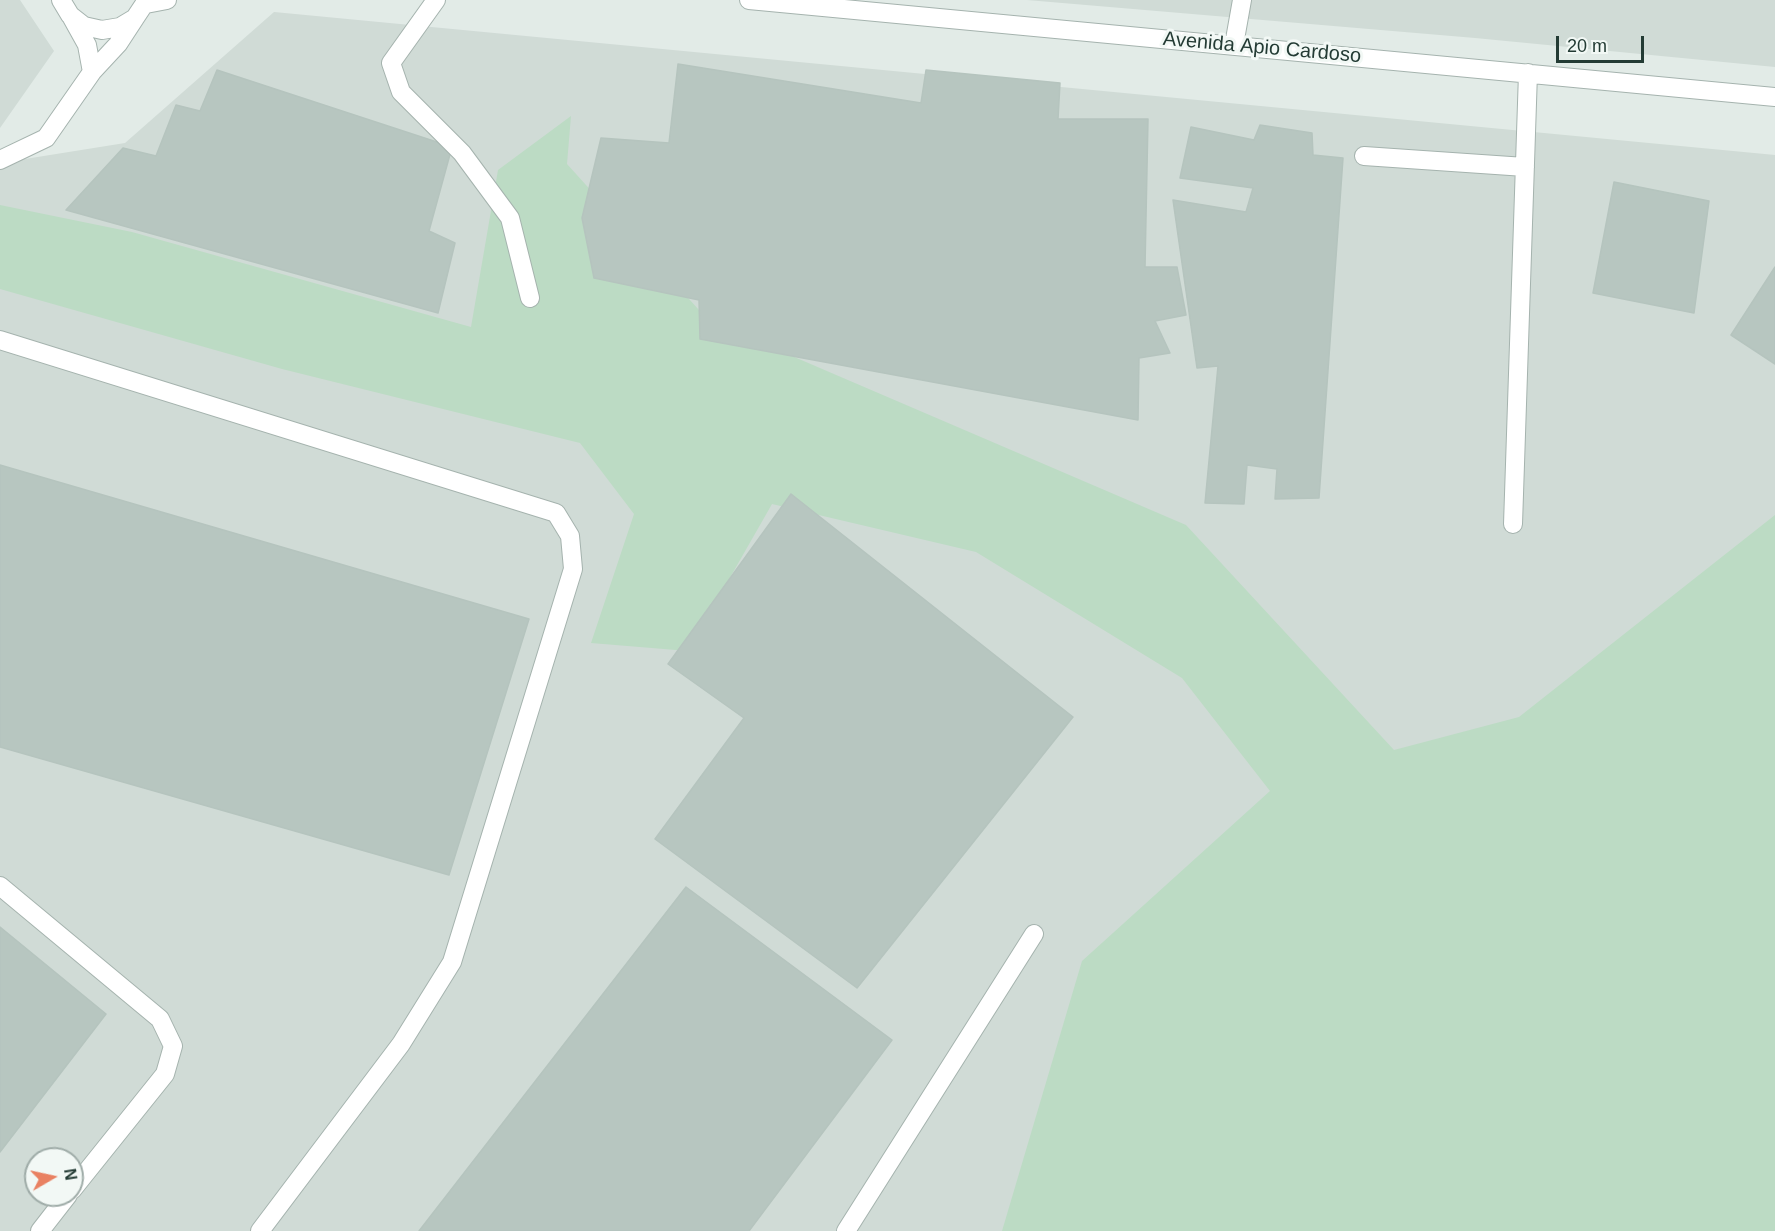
<!DOCTYPE html>
<html>
<head>
<meta charset="utf-8">
<style>
  body { margin:0 }
  #map { position:relative; width:1775px; height:1231px; overflow:hidden; background:#e2ebe7; font-family:Arial,sans-serif }
  canvas { display:block }
  .north { position:absolute; left:24px; top:1147px; width:60px; height:60px; box-sizing:border-box; background:#f2f8f5; border:2px solid #9faca8; border-radius:50%; rotate:81deg; font-size:16px; font-weight:700; line-height:24px; text-align:center; color:#233b34 }
  .north::after { content:''; display:block; margin:auto; width:21px; height:27px; background:#e98162; clip-path:polygon(50% 0,100% 100%,50% 72%,0 100%) }
  .scale { position:absolute; left:1556px; top:36px; width:88px; height:27px; box-sizing:border-box; border:3px solid #233b34; border-top:0; padding-left:8px; font-size:18px; line-height:21px; white-space:nowrap; color:#233b34; -webkit-text-stroke:4px #f2f8f5; paint-order:stroke }
</style>
</head>
<body>
<div id="map">
<canvas width="1775" height="1231"></canvas>
<div class="north">N</div>
<div class="scale">20 m</div>
</div>
<script>
const ctx = document.querySelector('canvas').getContext('2d');
ctx.lineJoin = 'round';
function fill(path, color) {
  ctx.fillStyle = color;
  ctx.fill(path, 'evenodd');
}
function shape(rows) {
  const path = new Path2D();
  for (const r of rows) {
    path.moveTo(r[0], r[1]);
    for (let i = 2; i < r.length; i += 2) path.lineTo(r[i], r[i + 1]);
  }
  return path;
}
function stroke(path, color, width, dash) {
  ctx.strokeStyle = color;
  ctx.lineWidth = width;
  ctx.lineCap = dash ? 'butt' : 'round';
  ctx.setLineDash(dash || []);
  ctx.stroke(path);
}
function drawText(font, color, halo, rows, align = 'center') {
  ctx.font = font + ' Arial,sans-serif';
  ctx.lineWidth = 6;
  ctx.setLineDash([]);
  ctx.textBaseline = 'middle';
  ctx.strokeStyle = halo;
  ctx.fillStyle = color;
  for (const [text, x, y, turn = 0] of rows) {
    ctx.save();
    ctx.translate(x, y);
    ctx.rotate((+turn || 0) * Math.PI / 180);
    ctx.textAlign = isNaN(turn) ? turn : align;
    if (halo) ctx.strokeText(text, 0, 0);
    ctx.fillText(text, 0, 0);
    ctx.restore();
  }
}
fill(shape([
  [0,0,20,0,54,51,0,128],
  [1027,0,1775,0,1775,67,1475,38],
  [274,12,1775,155,1775,1231,0,1231,0,163,125,143],
  [36,1159,72,1159,72,1195,36,1195]
]), '#d0dbd6');
fill(shape([
  [571,116,567,164,708,320,1186,525,1394,750,1519,717,1775,515,1775,1231,1002,1231,1082,961,1270,791,1182,678,976,552,772,504,688,651,591,643,634,514,580,443,282,369,0,289,0,205,132,232,471,327,498,170]
]), '#bcdbc4');
const building = shape([
  [678,64,921,103,926,70,1060,83,1058,119,1148,119,1145,267,1177,267,1186,315,1155,321,1170,353,1139,358,1138,420,700,339,699,300,594,278,582,218,601,138,669,143,678,64],
  [217,70,452,147,429,231,455,243,438,313,66,210,123,148,156,156,176,105,200,111,217,70],
  [1260,125,1312,133,1313,155,1343,158,1319,498,1275,499,1277,469,1247,465,1244,504,1205,503,1218,366,1197,368,1173,200,1246,212,1253,188,1180,178,1191,127,1254,140,1260,125],
  [1614,182,1709,201,1694,313,1593,293,1614,182],
  [1775,267,1775,364,1731,335,1775,267],
  [0,465,529,619,449,875,0,747,0,465],
  [791,494,1073,717,857,988,655,839,744,718,668,664,791,494],
  [686,887,892,1040,749,1231,419,1231,686,887],
  [0,927,106,1014,0,1152,0,927]
]);
fill(building, '#b7c6c0');
stroke(building, '#b5c4be', 1.5);
const minor = shape([
  [61,0,70,15,84,26,102,30,120,27,135,18,147,0],
  [436,0,391,63,401,92,462,153,510,218,530,298],
  [749,0,1775,97],
  [146,4,167,0],
  [72,18,87,45,92,72],
  [1234,45,1242,0],
  [1364,156,1525,167],
  [0,160,46,138,92,72,118,44,135,18],
  [0,340,556,513,570,536,573,569,452,962,401,1044,260,1231],
  [1513,524,1528,73],
  [0,886,160,1019,173,1046,165,1074,72,1190],
  [40,1231,68,1195],
  [846,1231,1034,934]
]);
stroke(minor, '#a5b3ae', 20);
stroke(minor, '#fff', 18);
drawText('20px', '#233b34', '#f2f8f5', [
  ["Avenida Apio Cardoso",1262,48,5]
]);
</script>
</body>
</html>
